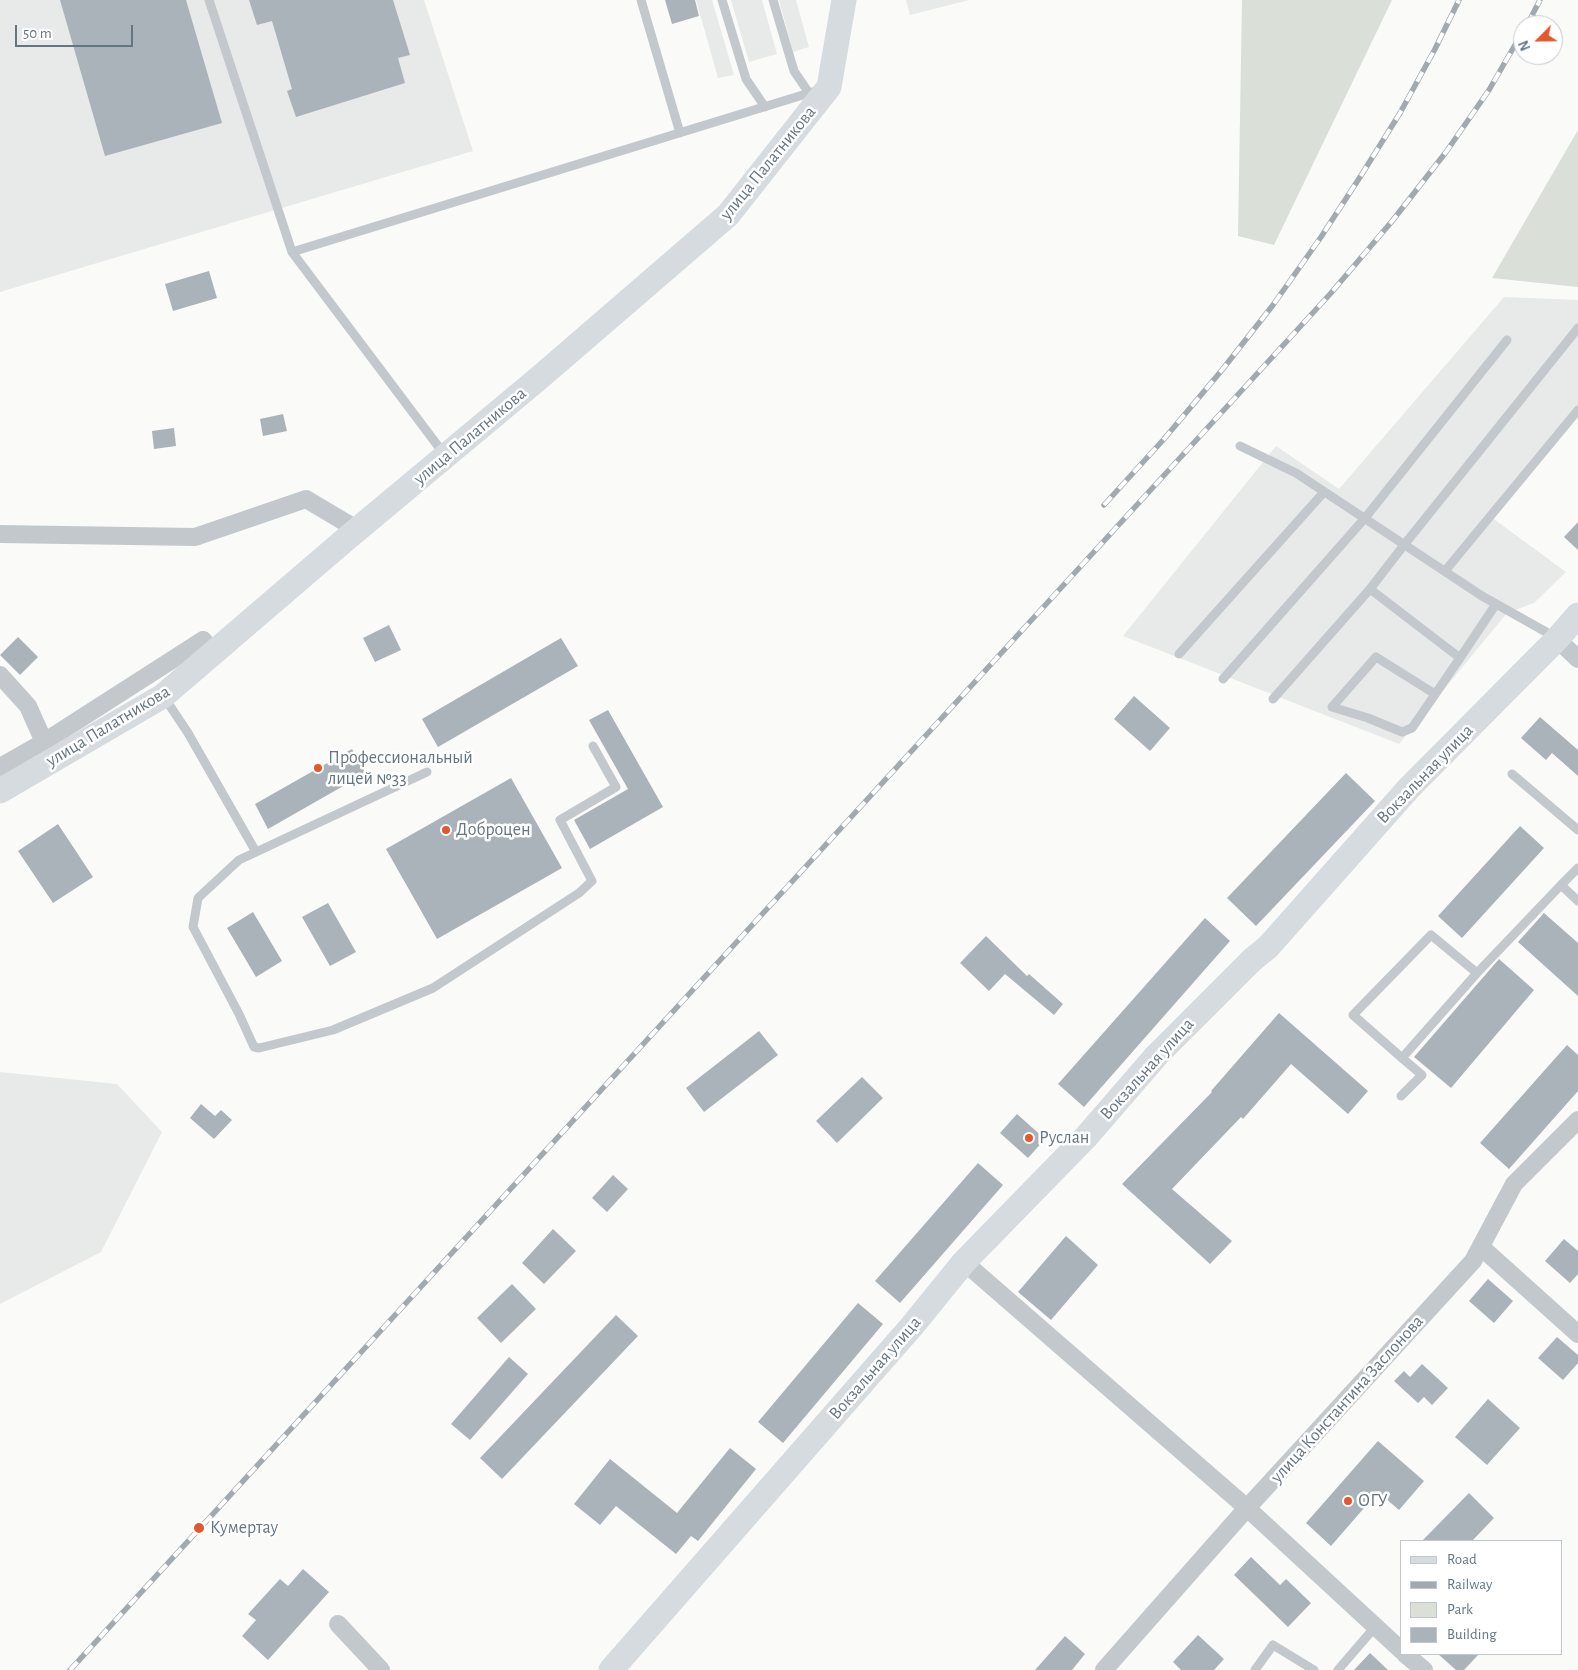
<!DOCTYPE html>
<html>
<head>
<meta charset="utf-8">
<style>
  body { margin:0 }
  #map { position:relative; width:1578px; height:1670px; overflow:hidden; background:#fafaf8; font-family:"Alegreya Sans",sans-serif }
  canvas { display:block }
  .legend { position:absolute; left:1400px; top:1540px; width:162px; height:115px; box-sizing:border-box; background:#fff; border:1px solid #c1c8cd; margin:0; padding:6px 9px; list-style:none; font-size:15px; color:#657683 }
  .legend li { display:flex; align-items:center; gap:10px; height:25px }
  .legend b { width:25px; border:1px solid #c1c8cd }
  .north { position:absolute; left:1513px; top:15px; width:50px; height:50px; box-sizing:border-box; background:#fff; border:1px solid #c1c8cd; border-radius:50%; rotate:247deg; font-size:14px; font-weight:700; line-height:20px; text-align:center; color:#657683 }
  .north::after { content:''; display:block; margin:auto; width:18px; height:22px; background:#e4572e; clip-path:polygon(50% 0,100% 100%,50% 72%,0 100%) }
  .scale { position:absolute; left:15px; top:25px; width:118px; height:22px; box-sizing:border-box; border:2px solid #657683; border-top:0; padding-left:6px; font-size:15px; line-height:18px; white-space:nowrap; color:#657683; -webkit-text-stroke:4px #fff; paint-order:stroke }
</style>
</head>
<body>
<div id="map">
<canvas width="1578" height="1670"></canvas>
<ul class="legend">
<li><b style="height:6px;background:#d6dbdf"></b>Road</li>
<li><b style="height:6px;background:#a2aab0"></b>Railway</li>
<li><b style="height:14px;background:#dadfd7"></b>Park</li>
<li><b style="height:14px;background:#aab3b9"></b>Building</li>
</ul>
<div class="north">N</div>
<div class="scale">50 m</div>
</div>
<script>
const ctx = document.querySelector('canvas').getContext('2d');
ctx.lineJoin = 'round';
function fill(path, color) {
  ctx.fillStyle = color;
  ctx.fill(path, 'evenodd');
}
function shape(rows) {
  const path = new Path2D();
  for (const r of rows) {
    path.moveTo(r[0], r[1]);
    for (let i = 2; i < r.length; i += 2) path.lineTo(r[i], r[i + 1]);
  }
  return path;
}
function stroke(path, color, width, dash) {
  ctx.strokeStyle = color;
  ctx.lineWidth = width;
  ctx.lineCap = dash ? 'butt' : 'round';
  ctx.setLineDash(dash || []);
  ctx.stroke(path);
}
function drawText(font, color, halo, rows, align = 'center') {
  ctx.font = font + ' "Alegreya Sans",sans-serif';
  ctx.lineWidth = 5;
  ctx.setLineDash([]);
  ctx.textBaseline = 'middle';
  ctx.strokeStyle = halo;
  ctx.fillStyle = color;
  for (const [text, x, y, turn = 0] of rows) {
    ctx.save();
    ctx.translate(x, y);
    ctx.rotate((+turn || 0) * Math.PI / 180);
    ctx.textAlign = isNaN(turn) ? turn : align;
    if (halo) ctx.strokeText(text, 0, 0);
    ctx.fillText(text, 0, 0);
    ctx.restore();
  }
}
fill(shape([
  [0,0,424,0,473,151,0,292],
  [696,0,712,0,734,75,718,78],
  [731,0,762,0,777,54,749,62],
  [779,0,796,0,809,47,793,52],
  [906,0,969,0,910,15],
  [1504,297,1578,300,1578,410,1491,517,1566,572,1534,603,1507,613,1399,744,1123,636,1276,446,1339,489],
  [0,1072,117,1084,162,1132,101,1252,0,1304]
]), '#e8e9e9');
fill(shape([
  [1242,0,1392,0,1274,245,1238,236],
  [1578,130,1578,287,1492,278]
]), '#dadfd7');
fill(shape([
  [60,0,186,0,222,123,105,156],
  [249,0,393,0,410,55,398,58,405,83,296,117,287,91,292,89,272,21,257,25],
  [665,0,695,0,699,16,672,24],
  [209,271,217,298,173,311,165,284],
  [283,414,287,431,263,436,260,419],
  [174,428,176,446,154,449,152,431],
  [1578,522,1578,550,1564,537],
  [389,625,401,650,375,662,363,638],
  [18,637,38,657,20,675,0,655],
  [561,638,578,666,438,747,422,719],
  [1134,696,1170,728,1150,751,1114,719],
  [608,710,663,807,590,849,574,820,628,789,589,720],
  [1540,717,1578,750,1578,776,1552,753,1546,760,1521,738],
  [352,749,366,773,268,829,255,804],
  [1346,773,1375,801,1256,926,1227,898],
  [511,778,562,868,437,939,386,849],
  [58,824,93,877,53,903,18,851],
  [1520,826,1544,848,1462,938,1438,916],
  [328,903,356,952,330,966,302,917],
  [253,912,282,961,256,977,227,928],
  [1544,913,1578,943,1578,996,1518,942],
  [1205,918,1230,941,1084,1107,1058,1084],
  [986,936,1027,976,1029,974,1063,1004,1054,1015,1005,974,989,991,960,963],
  [1499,959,1534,990,1451,1088,1414,1057],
  [1279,1013,1368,1091,1348,1114,1291,1064,1243,1119,1241,1117,1172,1189,1232,1241,1210,1264,1122,1184,1212,1092,1211,1091],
  [759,1031,778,1055,704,1112,686,1088],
  [1567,1045,1578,1055,1578,1091,1509,1169,1480,1143],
  [862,1077,883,1098,837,1143,816,1121],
  [201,1104,215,1116,221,1110,232,1120,214,1139,190,1118],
  [1017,1114,1045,1139,1028,1158,1000,1133],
  [978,1163,1003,1185,900,1303,875,1281],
  [613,1175,628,1189,607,1212,592,1198],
  [553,1229,576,1251,544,1284,522,1263],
  [1066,1236,1098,1265,1051,1320,1018,1292],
  [1564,1239,1578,1251,1578,1274,1570,1283,1545,1261],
  [1488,1279,1513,1301,1494,1323,1469,1301],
  [512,1284,536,1309,501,1343,477,1318],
  [858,1303,883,1324,783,1443,758,1422],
  [616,1315,638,1336,502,1479,480,1458],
  [1557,1337,1578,1355,1578,1363,1563,1380,1538,1358],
  [509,1357,528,1374,470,1440,451,1424],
  [1422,1364,1448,1388,1432,1405,1424,1397,1418,1403,1394,1381,1404,1371,1410,1377],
  [1488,1399,1520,1428,1487,1465,1455,1437],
  [1378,1441,1424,1481,1399,1510,1378,1492,1331,1546,1306,1523],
  [730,1448,756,1469,698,1541,691,1536,676,1554,616,1506,600,1525,574,1504,610,1459,677,1513],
  [1469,1493,1494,1518,1472,1541,1422,1541],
  [1251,1557,1280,1585,1286,1579,1311,1603,1288,1627,1234,1575],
  [303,1569,329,1592,268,1660,242,1636,256,1620,248,1614,280,1579,288,1586],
  [1198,1635,1224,1659,1214,1670,1181,1670,1173,1662],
  [1065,1636,1085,1654,1072,1670,1035,1670],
  [1370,1653,1388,1670,1354,1670],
  [1438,1654,1479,1654,1464,1670,1456,1670]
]), '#aab3b9');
stroke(shape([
  [209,0,292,252,444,454],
  [641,0,680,133],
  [722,0,746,79,765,107],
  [773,0,794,71,809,93],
  [292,252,819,90],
  [1240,446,1296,473,1482,596,1555,637],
  [1445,571,1578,410],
  [1370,589,1404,545,1578,328],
  [1179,654,1324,492],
  [1223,679,1365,518,1507,340],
  [1435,694,1376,657,1332,707,1368,718,1402,732,1412,728,1460,658,1496,604],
  [164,697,188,733,256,852],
  [1273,699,1370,589,1460,658],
  [427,772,239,860,198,898,193,927,239,1014,254,1047,259,1048,333,1030,433,988,579,893,592,881,560,820,616,787,593,746],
  [1512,774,1578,830],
  [1578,868,1561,885,1578,901],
  [1477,973,1561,885],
  [1401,1096,1422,1075,1402,1058,1353,1015,1431,935,1477,973,1402,1058],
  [1255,1670,1273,1645,1314,1670],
  [1338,1670,1375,1627]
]), '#c3c8cc', 9);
stroke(shape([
  [0,534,195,537,306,499,358,530],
  [1557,639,1578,659],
  [0,675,28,706,44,742],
  [0,767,44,742,203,640,214,653],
  [1481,1247,1578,1334],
  [964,1262,1247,1508,1402,1651],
  [338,1624,381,1670],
  [1405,1654,1424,1670],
  [1104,1670,1247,1508,1473,1261,1514,1184,1578,1120]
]), '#c3c8cc', 18);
stroke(shape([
  [0,791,163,696,346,539,539,378,728,215,829,87,844,0],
  [611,1670,912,1326,964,1262,1086,1137,1157,1055,1252,960,1268,947,1409,788,1557,639,1578,615]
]), '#d6dbdf', 25);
const rail = shape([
  [1527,25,1540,0],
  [1104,505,1164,439,1222,370,1273,305,1321,237,1362,174,1400,113,1435,49,1459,0],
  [70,1670,1331,293,1393,220,1446,152,1489,90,1523,31]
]);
stroke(rail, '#a2aab0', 5.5);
stroke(rail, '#fff', 4, [11]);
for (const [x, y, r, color] of [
  [318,768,5,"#e4572e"],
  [446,830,5,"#e4572e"],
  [1029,1138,5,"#e4572e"],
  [1348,1501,5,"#e4572e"],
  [199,1528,6,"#e4572e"]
]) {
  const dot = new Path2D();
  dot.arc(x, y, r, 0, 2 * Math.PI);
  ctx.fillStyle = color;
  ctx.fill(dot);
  stroke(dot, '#fff', 2);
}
drawText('18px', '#657683', '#fff', [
  ["улица Палатникова",768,163,-51],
  ["улица Палатникова",470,436,-40],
  ["улица Палатникова",108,726,-31],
  ["Вокзальная улица",1425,774,-46],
  ["Вокзальная улица",1147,1069,-48],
  ["Вокзальная улица",875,1368,-49],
  ["улица Константина Заслонова",1347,1399,-48]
]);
drawText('18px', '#657683', '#fff', [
  ["Профессиональный",328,758],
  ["лицей №33",328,779],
  ["Доброцен",456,830],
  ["Руслан",1039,1138],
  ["ОГУ",1358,1501],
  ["Кумертау",210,1528]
], 'left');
</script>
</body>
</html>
